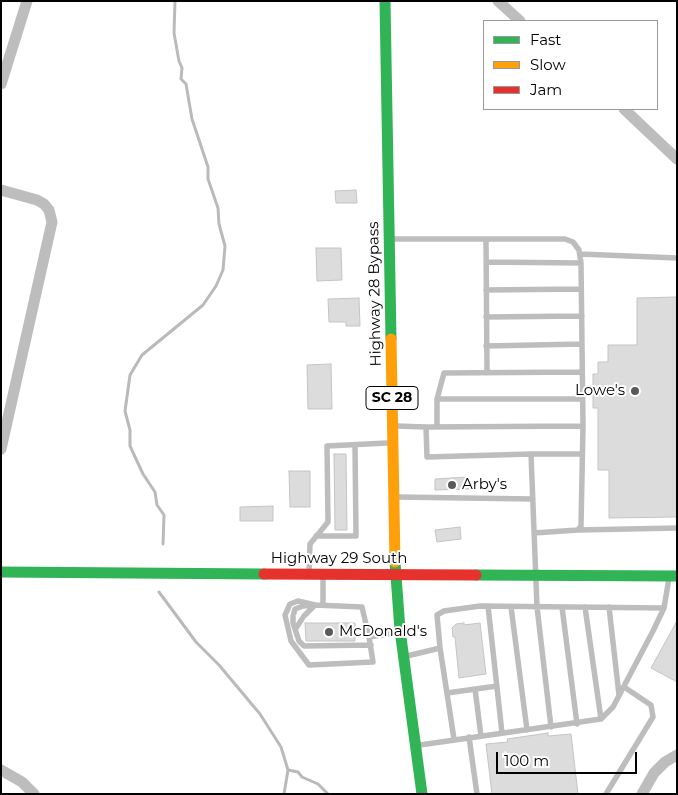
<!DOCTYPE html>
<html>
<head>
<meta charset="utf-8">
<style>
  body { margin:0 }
  #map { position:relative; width:678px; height:795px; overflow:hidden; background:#fff; font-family:Montserrat,sans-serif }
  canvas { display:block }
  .frame { position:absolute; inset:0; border:2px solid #000; pointer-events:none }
  .legend { position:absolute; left:483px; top:20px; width:175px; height:90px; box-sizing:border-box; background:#fff; border:1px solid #999; margin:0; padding:6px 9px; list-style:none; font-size:15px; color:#000 }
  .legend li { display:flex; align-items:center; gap:10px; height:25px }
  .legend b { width:25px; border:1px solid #999 }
  .scale { position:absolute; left:496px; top:752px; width:141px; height:22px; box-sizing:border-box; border:2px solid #000; border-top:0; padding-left:6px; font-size:15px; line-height:18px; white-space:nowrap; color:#000; -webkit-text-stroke:4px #fff; paint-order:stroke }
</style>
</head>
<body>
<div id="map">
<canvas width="678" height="795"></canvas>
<div class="frame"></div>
<ul class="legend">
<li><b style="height:6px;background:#30b455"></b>Fast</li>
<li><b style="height:6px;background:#ff9f0a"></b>Slow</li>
<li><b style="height:6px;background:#e5322d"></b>Jam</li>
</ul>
<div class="scale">100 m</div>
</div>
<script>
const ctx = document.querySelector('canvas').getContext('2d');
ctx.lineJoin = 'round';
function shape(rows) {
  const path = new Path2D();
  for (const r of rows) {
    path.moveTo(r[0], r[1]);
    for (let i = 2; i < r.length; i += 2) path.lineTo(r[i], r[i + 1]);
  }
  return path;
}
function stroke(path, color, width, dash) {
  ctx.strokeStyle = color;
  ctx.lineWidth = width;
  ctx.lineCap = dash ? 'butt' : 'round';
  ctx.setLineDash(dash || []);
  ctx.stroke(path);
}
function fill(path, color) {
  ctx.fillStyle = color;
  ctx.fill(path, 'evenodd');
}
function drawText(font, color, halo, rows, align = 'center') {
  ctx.font = font + ' Montserrat,sans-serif';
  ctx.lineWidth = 4;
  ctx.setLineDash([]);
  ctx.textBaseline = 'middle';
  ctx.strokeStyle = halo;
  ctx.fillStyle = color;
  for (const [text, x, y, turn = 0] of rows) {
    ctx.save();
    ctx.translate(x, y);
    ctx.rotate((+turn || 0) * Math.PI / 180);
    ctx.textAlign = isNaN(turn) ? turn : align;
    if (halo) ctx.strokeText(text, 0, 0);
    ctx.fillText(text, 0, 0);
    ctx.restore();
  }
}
stroke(shape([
  [163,544,164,515,157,505,155,492,143,474,130,446,130,430,125,411,130,375,142,355,203,305,216,286,223,270,225,246,219,224,218,208,208,179,208,167,192,119,186,84,181,79,182,68,179,61,174,33,175,1],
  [159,592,196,642,219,665,260,714,281,747,288,770,284,794],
  [288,770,298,772,302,777,318,784,328,794]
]), '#bababa', 3);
const building = shape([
  [356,190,357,203,336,203,335,191,356,190],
  [316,248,341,248,342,280,317,281,316,248],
  [677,297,677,517,609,518,609,470,598,470,598,408,593,408,593,374,598,374,598,362,608,362,608,345,637,345,637,298,677,297],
  [359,298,360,326,346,326,346,322,329,322,328,299,359,298],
  [331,364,332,409,308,409,307,365,331,364],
  [334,454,346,454,347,530,335,530,334,454],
  [289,471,310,471,310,507,290,507,289,471],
  [468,477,469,489,435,490,435,479,468,477],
  [273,506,273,521,240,521,240,507,273,506],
  [460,527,461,539,437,542,435,530,460,527],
  [677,621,677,682,651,668,677,621],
  [305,623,355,623,355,641,306,641,305,623],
  [464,623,464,625,480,623,486,674,459,678,455,637,453,637,452,628,456,624,464,623],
  [548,733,548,736,571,734,578,794,492,794,486,744,508,742,507,739,548,733]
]);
fill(building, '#dcdcdc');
stroke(building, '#c4c4c4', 1);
stroke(shape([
  [394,239,565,239,573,242,579,250,581,263,583,426,426,427,427,457,531,454,537,607,551,727],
  [486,239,487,372],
  [580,254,677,258],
  [486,262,581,263],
  [486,290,581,289],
  [486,317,582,316],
  [486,346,582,344],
  [437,399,582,399],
  [396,426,426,427],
  [437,427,437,399,444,373,582,372],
  [531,454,582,454],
  [398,497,533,499],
  [578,530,677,528],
  [534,533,578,530,581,526,583,426],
  [316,536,356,536,355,445],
  [309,573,310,544,328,522,327,446,387,443],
  [323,575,323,605],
  [315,605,298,601,290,604,285,615,291,641,309,665,373,662,369,637,395,633],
  [488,606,502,733],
  [511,607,527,730],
  [562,607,577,724],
  [585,607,601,719],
  [609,607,619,695],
  [294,613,295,609,303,606,315,605,362,607,369,637],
  [293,616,293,623,299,641,304,646,371,645],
  [304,616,315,605],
  [296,628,302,619],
  [440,648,454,739],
  [407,656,440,648,437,615,444,611,480,606,664,608],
  [475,689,481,736],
  [447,693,497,686],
  [469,737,477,794],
  [420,745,601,719,613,707,653,631,664,608,669,578],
  [606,794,653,717,651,705,624,687]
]), '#bdbdbd', 5.5);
stroke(shape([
  [498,1,520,21],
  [1,84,27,1],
  [624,109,677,159],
  [1,190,37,200,44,204,49,210,52,222,1,449],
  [1,770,22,782,34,794],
  [642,794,654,773,665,762,677,755]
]), '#bdbdbd', 11);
stroke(shape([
  [385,1,391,339],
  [395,562,400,630,422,794],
  [1,572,264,574],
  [476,575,677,576]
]), '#30b455', 11);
stroke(shape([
  [391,339,395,562]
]), '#ff9f0a', 11);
stroke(shape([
  [264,574,476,575]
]), '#e5322d', 11);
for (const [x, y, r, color] of [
  [635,391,5,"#595959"],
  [452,485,5,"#595959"],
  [329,632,5,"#595959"]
]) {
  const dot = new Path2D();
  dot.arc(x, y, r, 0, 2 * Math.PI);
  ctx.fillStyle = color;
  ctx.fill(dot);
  stroke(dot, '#fff', 2);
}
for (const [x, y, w] of [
  [392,398,52]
]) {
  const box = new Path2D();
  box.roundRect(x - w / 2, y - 11.5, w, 23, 4);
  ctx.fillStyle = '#fff';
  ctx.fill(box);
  stroke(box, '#000', 1);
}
drawText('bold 14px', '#000', null, [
  ["SC 28",392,398]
]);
drawText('15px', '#000', '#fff', [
  ["Highway 28 Bypass",375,294,-91],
  ["Highway 29 South",339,559]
]);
drawText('15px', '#000', '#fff', [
  ["Lowe's",625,391,"right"],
  ["Arby's",462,485],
  ["McDonald's",339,632]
], 'left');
</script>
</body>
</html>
